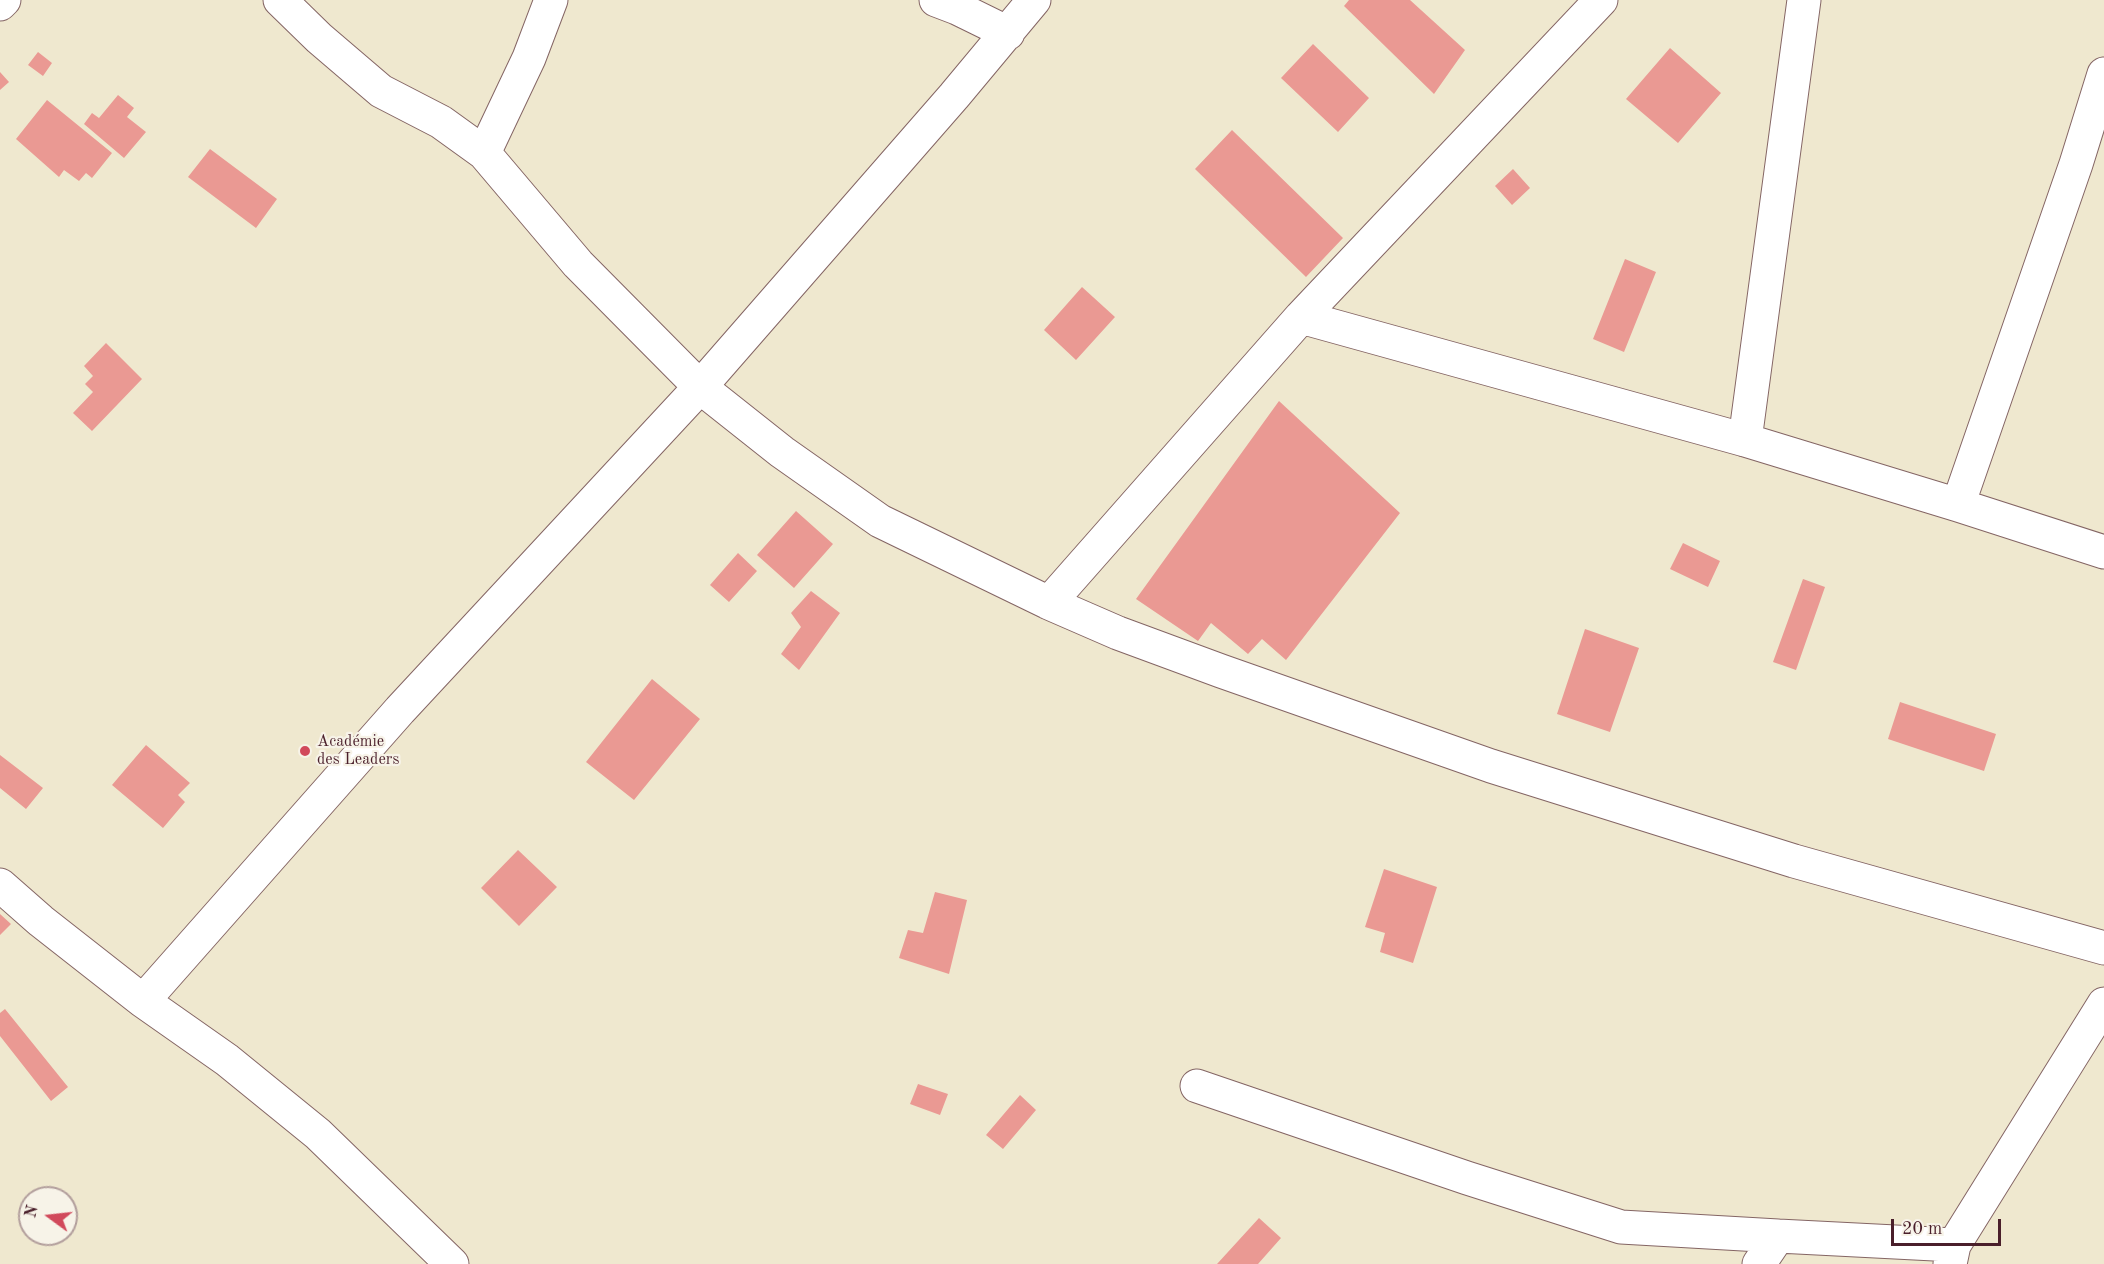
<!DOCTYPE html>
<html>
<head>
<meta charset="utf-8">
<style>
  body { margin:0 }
  #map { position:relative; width:2104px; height:1264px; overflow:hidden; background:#efe8cf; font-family:"Old Standard TT",serif }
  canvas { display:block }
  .north { position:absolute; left:18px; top:1186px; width:60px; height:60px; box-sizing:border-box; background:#f7f3e8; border:2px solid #b29e9c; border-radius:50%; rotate:285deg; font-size:16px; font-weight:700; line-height:24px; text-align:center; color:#4a1f2b }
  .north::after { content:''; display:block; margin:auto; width:21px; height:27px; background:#d1495b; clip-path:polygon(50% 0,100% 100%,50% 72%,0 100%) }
  .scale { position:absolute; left:1891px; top:1219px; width:110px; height:27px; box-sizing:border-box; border:3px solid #4a1f2b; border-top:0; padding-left:8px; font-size:18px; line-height:21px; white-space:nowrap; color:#4a1f2b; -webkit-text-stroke:4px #f7f3e8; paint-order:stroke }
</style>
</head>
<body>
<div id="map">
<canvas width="2104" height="1264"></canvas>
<div class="north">N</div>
<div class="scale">20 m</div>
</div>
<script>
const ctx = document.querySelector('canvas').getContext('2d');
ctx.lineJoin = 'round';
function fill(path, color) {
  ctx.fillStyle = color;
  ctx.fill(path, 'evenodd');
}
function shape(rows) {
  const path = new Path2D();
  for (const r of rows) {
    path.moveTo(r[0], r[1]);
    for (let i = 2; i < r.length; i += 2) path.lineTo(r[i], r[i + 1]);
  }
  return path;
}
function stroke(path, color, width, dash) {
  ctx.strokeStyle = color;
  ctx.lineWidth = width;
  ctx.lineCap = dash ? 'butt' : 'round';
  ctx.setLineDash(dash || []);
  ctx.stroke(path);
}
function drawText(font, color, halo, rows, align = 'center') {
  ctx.font = font + ' "Old Standard TT",serif';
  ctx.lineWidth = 4.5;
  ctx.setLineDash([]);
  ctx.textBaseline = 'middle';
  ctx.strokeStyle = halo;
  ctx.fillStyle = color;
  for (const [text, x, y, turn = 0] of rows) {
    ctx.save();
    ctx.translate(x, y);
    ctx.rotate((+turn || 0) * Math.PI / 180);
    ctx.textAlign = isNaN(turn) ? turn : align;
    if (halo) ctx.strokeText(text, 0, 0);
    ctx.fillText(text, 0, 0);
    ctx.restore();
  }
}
fill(shape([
  [1349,0,1410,0,1465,50,1434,94,1344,6],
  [1313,44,1369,98,1338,132,1281,78],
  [1670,48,1721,93,1678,143,1626,99],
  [38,52,52,63,43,76,28,65],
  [0,72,9,82,0,90],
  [118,95,134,108,127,117,146,132,124,158,84,124,92,113,99,118],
  [47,100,112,153,92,178,86,173,79,181,64,170,59,177,16,139],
  [1232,130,1343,238,1306,277,1195,169],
  [210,149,277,199,256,228,188,177],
  [1513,169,1530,188,1512,205,1495,186],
  [1625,259,1656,272,1624,352,1593,339],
  [1082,287,1115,317,1076,360,1044,330],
  [106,343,142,379,92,431,73,413,93,392,85,384,93,376,84,366],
  [1279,401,1400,513,1286,660,1262,639,1248,654,1211,623,1198,641,1136,599],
  [796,511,833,544,794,588,757,555],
  [1683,543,1720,561,1708,587,1670,569],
  [738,553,757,571,729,602,710,585],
  [1803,579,1825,587,1796,670,1773,662],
  [811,591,840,613,799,670,781,654,801,627,791,613],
  [1585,629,1639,648,1610,732,1557,714],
  [652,679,700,719,634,800,586,762],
  [1900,702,1996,734,1984,771,1888,739],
  [146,745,190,783,178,795,185,802,163,828,112,785],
  [0,755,43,788,26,809,0,788],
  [518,850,557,887,519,926,481,888],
  [1384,869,1437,887,1413,963,1380,952,1385,933,1365,927],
  [935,892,967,900,949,974,899,958,908,930,923,933],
  [0,914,11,924,0,935],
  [5,1009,68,1087,51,1101,0,1036,0,1013],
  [918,1084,948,1094,940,1115,910,1104],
  [1020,1095,1036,1110,1003,1149,986,1135],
  [1259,1218,1281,1238,1258,1264,1217,1264]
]), '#ea9993');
const street = shape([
  [936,0,957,8,1008,33],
  [1034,0,954,96,700,387,782,452,880,521,1049,603,1118,633,1221,671,1491,766,1794,861,2104,948],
  [0,4,4,0],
  [484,153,529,58,551,0],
  [1301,317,1745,440,1958,505,2104,552],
  [1745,440,1804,0],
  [1958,505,2076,164,2104,74],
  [1049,603,1301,317,1601,0],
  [0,885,41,921,143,1001,227,1060,318,1134,452,1264],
  [143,1001,400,710,700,387,578,264,484,153,441,122,381,91,319,38,280,0],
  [1197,1086,1467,1178,1621,1227,1778,1236],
  [1759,1264,1778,1236,1954,1245],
  [1950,1264,1954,1245,2104,1004]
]);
stroke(street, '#846564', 35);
stroke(street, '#fff', 33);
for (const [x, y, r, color] of [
  [305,751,6,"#d1495b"]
]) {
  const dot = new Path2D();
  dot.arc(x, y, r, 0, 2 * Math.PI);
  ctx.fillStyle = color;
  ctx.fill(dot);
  stroke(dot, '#f7f3e8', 2);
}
drawText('16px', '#4a1f2b', '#f7f3e8', [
  ["Académie",317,742],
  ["des Leaders",317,760]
], 'left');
</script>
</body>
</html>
